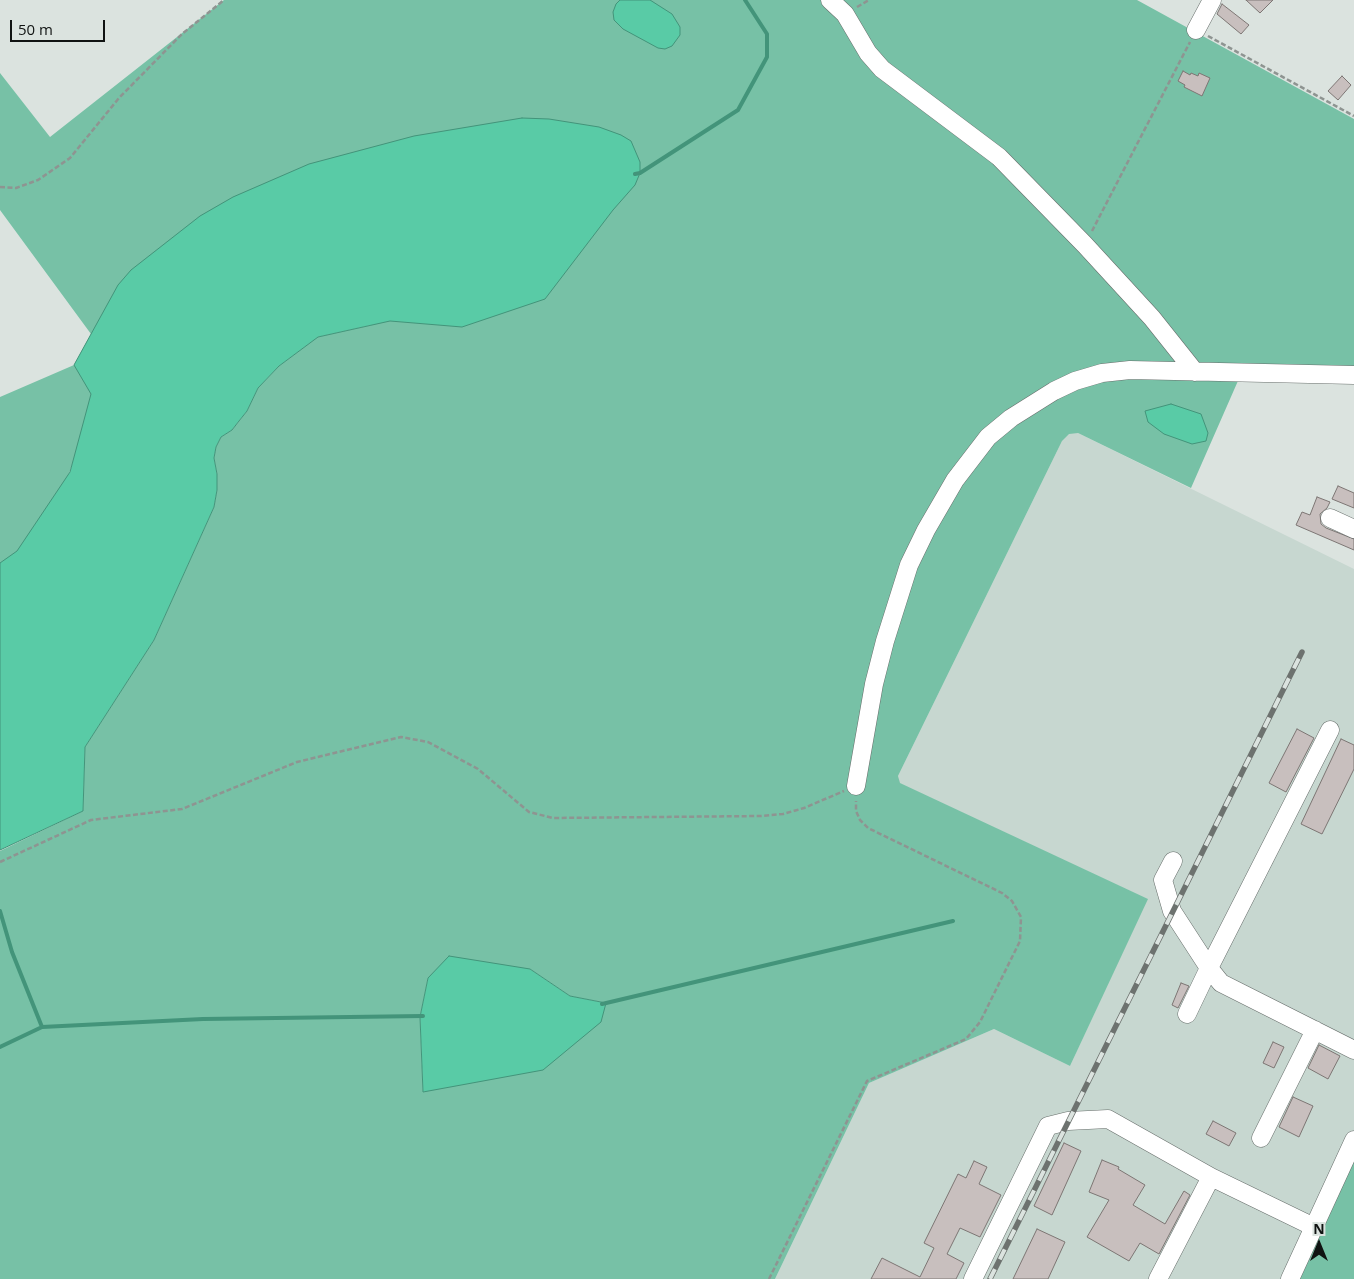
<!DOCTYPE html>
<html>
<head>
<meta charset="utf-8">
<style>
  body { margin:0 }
  #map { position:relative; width:1354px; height:1279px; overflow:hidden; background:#dbe3df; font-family:"Open Sans",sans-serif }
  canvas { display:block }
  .north { position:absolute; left:1294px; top:1219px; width:50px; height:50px; -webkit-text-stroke:4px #dbe3df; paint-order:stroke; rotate:0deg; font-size:14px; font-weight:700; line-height:20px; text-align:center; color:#101312 }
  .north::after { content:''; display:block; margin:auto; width:18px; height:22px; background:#101312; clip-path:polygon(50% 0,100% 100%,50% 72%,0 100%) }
  .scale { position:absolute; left:10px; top:20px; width:95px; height:22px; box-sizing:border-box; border:2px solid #101312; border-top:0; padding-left:6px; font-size:15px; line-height:18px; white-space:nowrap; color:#101312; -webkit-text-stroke:4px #dbe3df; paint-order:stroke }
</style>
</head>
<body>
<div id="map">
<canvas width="1354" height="1279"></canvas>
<div class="north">N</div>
<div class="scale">50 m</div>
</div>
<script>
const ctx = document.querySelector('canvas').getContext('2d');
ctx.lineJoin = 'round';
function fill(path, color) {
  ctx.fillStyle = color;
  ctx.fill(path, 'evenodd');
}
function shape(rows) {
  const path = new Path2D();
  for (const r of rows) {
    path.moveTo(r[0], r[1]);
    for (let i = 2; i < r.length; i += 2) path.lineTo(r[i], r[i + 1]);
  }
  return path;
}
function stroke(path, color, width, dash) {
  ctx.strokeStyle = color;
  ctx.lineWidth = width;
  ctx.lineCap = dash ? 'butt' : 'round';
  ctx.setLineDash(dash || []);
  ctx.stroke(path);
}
fill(shape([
  [1069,433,1078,433,1354,569,1354,1140,1290,1279,775,1279,869,1083,994,1029,1070,1066,1147,899,899,783,898,776,1062,441]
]), '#c7d7d0');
fill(shape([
  [224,0,1137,0,1354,119,1354,375,1241,374,1191,488,1078,433,1069,434,1062,441,898,776,900,783,1148,899,1070,1066,994,1029,869,1083,775,1279,0,1279,0,851,83,811,85,747,154,640,214,507,217,490,217,474,214,458,216,447,221,437,232,430,247,411,258,388,279,366,317,337,371,325,124,323,0,662,0,397,74,365,91,334,0,210,0,73,50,137],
  [530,969,570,996,606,1003,423,1092,420,1017,428,978],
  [1354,1140,1354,1279,1290,1279]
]), '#77c1a6');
const water = shape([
  [620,0,650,0,672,14,680,27,680,35,672,46,665,49,658,48,623,29,614,20,613,12,616,4,620,0],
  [522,118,549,119,599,127,621,135,631,141,640,162,640,173,635,185,613,210,545,299,462,327,390,321,318,337,279,366,258,388,247,411,239,421,232,430,221,437,216,447,214,458,217,474,217,490,214,507,154,640,85,747,83,811,0,850,0,563,17,551,70,472,91,394,74,365,118,285,131,270,200,216,233,197,309,164,414,136,522,118],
  [1171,404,1201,414,1208,433,1206,441,1192,444,1164,434,1148,422,1145,411,1171,404],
  [449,956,530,969,570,996,606,1003,601,1022,543,1070,423,1092,420,1017,428,978,449,956]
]);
fill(water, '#59cba6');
stroke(water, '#43947a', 1);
stroke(shape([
  [635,174,640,173,738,110,767,57,767,34,745,0],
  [0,911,12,952,42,1027,0,1047],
  [602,1004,953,921],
  [42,1027,203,1019,423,1016]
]), '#43947a', 4);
const building = shape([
  [1246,0,1273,0,1260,13,1246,0],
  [1222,4,1249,25,1241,34,1217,14,1222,4],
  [1183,71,1190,75,1191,73,1198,76,1199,73,1210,78,1202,96,1184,87,1185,85,1178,81,1183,71],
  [1342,76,1351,85,1338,100,1328,91,1342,76],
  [1338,486,1354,493,1354,508,1332,499,1338,486],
  [1317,497,1330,502,1327,508,1320,514,1321,524,1326,528,1354,539,1354,550,1296,525,1302,512,1310,515,1317,497],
  [1297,729,1314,738,1286,792,1269,783,1297,729],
  [1341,739,1354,745,1354,769,1322,834,1301,824,1341,739],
  [1181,983,1189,986,1178,1008,1172,1005,1181,983],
  [1273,1042,1284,1047,1274,1068,1263,1063,1273,1042],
  [1319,1045,1340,1056,1328,1079,1308,1068,1319,1045],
  [1293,1097,1313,1106,1299,1137,1279,1127,1293,1097],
  [1213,1121,1236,1133,1229,1146,1206,1134,1213,1121],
  [1064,1143,1081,1151,1052,1215,1034,1206,1064,1143],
  [1102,1160,1119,1167,1118,1169,1145,1185,1133,1205,1165,1224,1184,1191,1190,1195,1159,1254,1140,1243,1129,1261,1087,1237,1109,1200,1089,1192,1102,1160],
  [974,1161,987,1167,979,1184,1001,1195,980,1237,960,1228,947,1254,964,1263,956,1279,871,1279,882,1258,920,1277,934,1248,924,1243,958,1174,966,1178,974,1161],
  [1037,1229,1065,1242,1048,1279,1013,1279,1037,1229]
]);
fill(building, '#c8bfbe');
stroke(building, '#7d7674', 1);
const minor = shape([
  [830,0,845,14,868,53,882,69,999,157,1085,245,1152,318,1195,372],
  [1196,30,1212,0],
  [1330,518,1354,529],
  [1330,730,1209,968,1221,983,1354,1050],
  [856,786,874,684,885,641,909,565,926,530,955,480,988,437,1011,418,1054,391,1075,381,1102,373,1130,370,1354,375],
  [1173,861,1163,880,1172,911,1209,968,1187,1014],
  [1261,1138,1315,1030],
  [973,1279,1048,1126,1068,1121,1108,1119,1211,1177,1314,1227],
  [1158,1279,1211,1177],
  [1290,1279,1354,1140]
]);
stroke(minor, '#686f6c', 19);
stroke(shape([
  [857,7,869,0],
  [1208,36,1354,116],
  [0,187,16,188,38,180,70,158,119,98,182,34,224,0],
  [1092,231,1190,42],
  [0,862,91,820,182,809,297,762,401,737,428,742,478,769,529,812,553,818,761,816,783,814,804,808,844,791],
  [769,1279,867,1081,966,1039,980,1022,1020,941,1021,917,1012,901,1002,893,868,828,860,820,856,811,856,801]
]), '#8e9491', 2.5, [5, 2.5]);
stroke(minor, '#fff', 18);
const rail = shape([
  [990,1279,1302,652]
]);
stroke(rail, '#6d726f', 5.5);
stroke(rail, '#dbe3df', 4, [11]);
</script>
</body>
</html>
